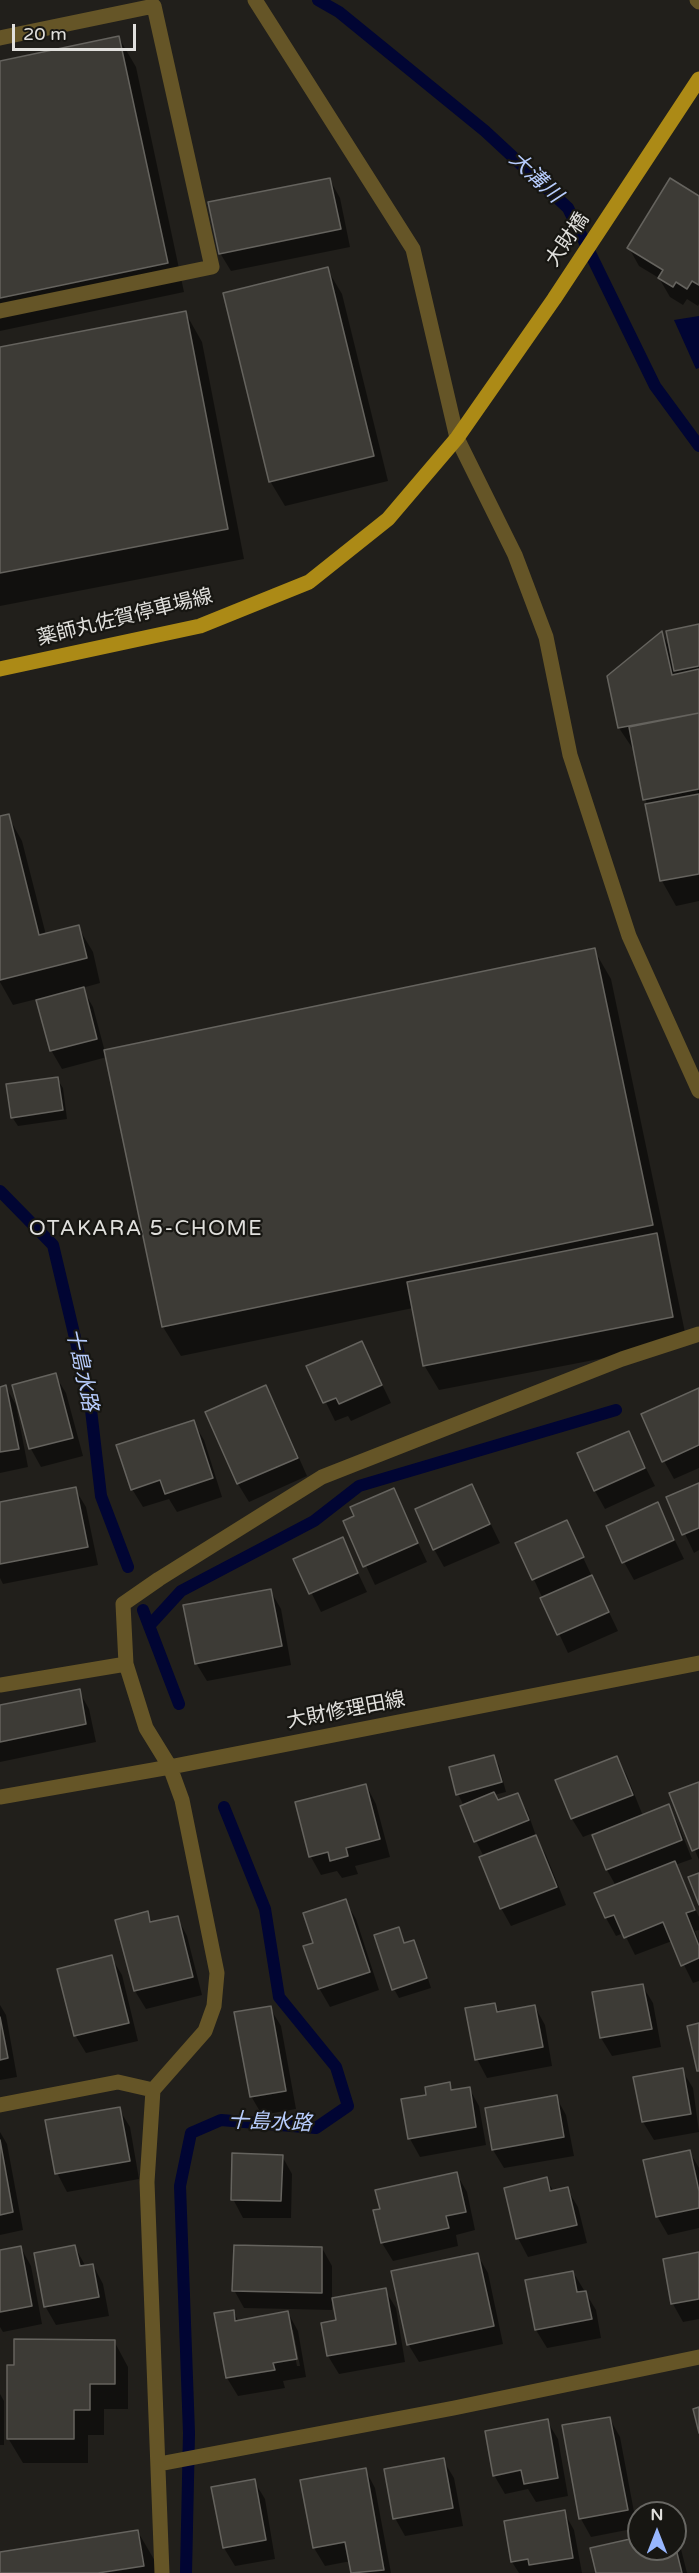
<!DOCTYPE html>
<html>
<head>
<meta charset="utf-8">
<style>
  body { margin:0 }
  #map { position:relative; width:699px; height:2573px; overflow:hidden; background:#211f1b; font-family:"Varela Round",sans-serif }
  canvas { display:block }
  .north { position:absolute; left:627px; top:2501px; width:60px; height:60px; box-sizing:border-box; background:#171612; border:2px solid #686763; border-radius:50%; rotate:0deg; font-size:16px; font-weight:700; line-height:24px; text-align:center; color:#e1e0dd }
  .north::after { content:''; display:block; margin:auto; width:21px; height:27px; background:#97b6fd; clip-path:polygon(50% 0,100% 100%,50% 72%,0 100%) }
  .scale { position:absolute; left:12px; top:24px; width:124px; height:27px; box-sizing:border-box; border:3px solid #e1e0dd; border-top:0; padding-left:8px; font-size:18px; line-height:21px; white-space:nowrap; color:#e1e0dd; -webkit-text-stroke:4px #171612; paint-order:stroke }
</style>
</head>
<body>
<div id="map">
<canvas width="699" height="2573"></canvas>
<div class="north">N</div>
<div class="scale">20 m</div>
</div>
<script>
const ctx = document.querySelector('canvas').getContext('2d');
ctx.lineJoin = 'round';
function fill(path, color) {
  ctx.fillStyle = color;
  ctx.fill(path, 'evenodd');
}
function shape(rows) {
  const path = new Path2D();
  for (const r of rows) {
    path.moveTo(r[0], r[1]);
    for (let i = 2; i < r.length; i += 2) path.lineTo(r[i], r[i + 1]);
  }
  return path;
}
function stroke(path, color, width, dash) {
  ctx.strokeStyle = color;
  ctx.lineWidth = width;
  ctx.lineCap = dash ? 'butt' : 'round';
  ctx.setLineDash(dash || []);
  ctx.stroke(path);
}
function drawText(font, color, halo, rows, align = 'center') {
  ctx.font = font + ' "Varela Round","Noto Sans JP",sans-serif';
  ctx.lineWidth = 4.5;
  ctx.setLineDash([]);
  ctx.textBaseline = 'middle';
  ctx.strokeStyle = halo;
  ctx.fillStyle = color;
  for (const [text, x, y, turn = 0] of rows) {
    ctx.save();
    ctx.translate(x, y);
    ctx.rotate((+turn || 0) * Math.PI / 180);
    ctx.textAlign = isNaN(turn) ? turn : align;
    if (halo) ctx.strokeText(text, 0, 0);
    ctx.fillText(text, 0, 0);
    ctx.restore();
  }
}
fill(shape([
  [699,316,699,368,696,369,674,320]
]), '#010533');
fill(shape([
  [119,38,136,67,184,292,0,331,0,63],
  [330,180,340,198,350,247,231,271,220,253],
  [699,198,699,304,698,306,687,299,683,305,670,297,659,278,639,266,629,248],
  [327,269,342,294,388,481,285,506,270,481],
  [185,312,202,342,244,559,0,606,0,348],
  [699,626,699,901,676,906,662,881,648,805,645,799,635,752,619,728,662,634,671,649],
  [8,816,22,841,46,935,78,927,93,952,100,983,82,988,93,1007,105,1052,594,950,611,979,687,1342,439,1390,424,1365,413,1308,181,1356,163,1327,107,1057,62,1069,51,1050,37,999,13,1005,0,982,0,818],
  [57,1079,63,1088,67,1119,18,1126,12,1117],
  [362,1343,391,1403,351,1421,348,1416,335,1421,308,1366],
  [55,1375,66,1393,83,1456,41,1467,31,1449,14,1386],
  [6,1387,16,1405,28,1467,0,1473,0,1388],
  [265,1387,276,1406,307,1476,249,1502,238,1484,207,1413],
  [699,1390,699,1468,674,1479,664,1461],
  [193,1422,204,1440,222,1497,177,1512,169,1499,143,1507,132,1489],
  [628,1433,655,1486,605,1509,595,1491],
  [699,1485,699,1550,694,1553,668,1498],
  [472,1486,500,1543,444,1567,434,1549],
  [75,1489,86,1507,98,1565,3,1584,0,1578,0,1504],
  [393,1490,427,1562,375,1585,345,1521,356,1517],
  [657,1504,684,1559,634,1580,624,1562],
  [566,1522,618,1631,568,1653,517,1543],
  [342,1539,367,1592,321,1612,295,1560],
  [270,1590,281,1609,291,1665,207,1681,196,1663],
  [79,1691,89,1709,96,1742,0,1762,0,1707],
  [494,1757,499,1766,506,1792,494,1795,498,1802,517,1794,528,1813,537,1839,546,1855,566,1905,511,1926,501,1908,484,1857,476,1841,462,1807,464,1806,458,1794],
  [617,1757,627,1776,643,1816,668,1806,678,1824,692,1859,675,1865,699,1917,699,1930,695,1931,699,1941,699,1981,693,1983,672,1941,635,1955,624,1933,616,1936,606,1918,616,1886,607,1870,593,1833,583,1837,572,1819,557,1780],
  [699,1784,699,1860,671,1794],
  [366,1785,376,1804,390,1857,355,1866,358,1874,342,1878,337,1871,321,1875,311,1857,297,1803],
  [345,1901,356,1919,379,1990,330,2007,319,1988,315,1944],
  [147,1913,153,1923,177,1917,187,1936,202,1995,146,2009,135,1991],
  [398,1929,405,1944,413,1941,419,1951,431,1988,399,1998,394,1989],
  [111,1957,122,1975,138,2041,86,2053,75,2035],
  [642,1985,653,2003,661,2047,612,2056,601,2038,594,1994],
  [495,2004,500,2013,535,2007,545,2025,552,2066,487,2078,477,2059],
  [0,2005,6,2015,17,2077,0,2080],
  [270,2008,281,2026,296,2109,262,2115,251,2096],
  [682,2070,693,2088,699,2132,654,2140,643,2122],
  [449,2084,453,2091,469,2088,479,2106,486,2145,420,2157,410,2139,403,2100,427,2096],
  [556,2097,566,2115,574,2156,504,2168,493,2150,486,2109],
  [119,2109,130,2127,139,2179,67,2192,57,2173],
  [0,2132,7,2144,23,2230,0,2235],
  [689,2151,699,2168,699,2228,668,2235,657,2216],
  [282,2156,292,2174,291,2218,243,2218,233,2199],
  [456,2173,467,2192,475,2230,456,2235,458,2246,393,2261,382,2243,381,2210],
  [546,2179,554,2192,567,2189,578,2207,587,2243,528,2257,518,2238],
  [75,2247,86,2267,93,2265,103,2284,109,2316,56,2325,45,2306],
  [21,2248,31,2266,42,2324,3,2332,0,2327,0,2251],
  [322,2248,332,2266,332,2310,244,2308,234,2290],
  [477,2254,488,2273,503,2344,419,2362,408,2344],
  [699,2254,699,2319,683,2322,673,2304,665,2260],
  [573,2272,596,2310,601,2338,547,2348,536,2330,527,2281],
  [385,2290,396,2308,405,2362,339,2374,328,2356,322,2324,338,2321],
  [233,2311,239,2322,288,2313,298,2331,306,2377,283,2381,285,2388,238,2396,227,2378,216,2314],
  [290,2330,293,2330,300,2366,297,2366],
  [114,2341,128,2367,128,2409,104,2409,104,2435,88,2435,88,2463,23,2463,8,2438],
  [0,2394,4,2401,4,2445,0,2445],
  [610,2419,620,2437,637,2528,591,2537,581,2519],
  [547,2421,558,2439,568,2496,536,2502,528,2489,505,2494,494,2475],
  [443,2460,454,2478,463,2526,405,2536,395,2518],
  [365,2469,375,2488,391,2573,353,2573,351,2561,325,2566,314,2548],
  [254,2481,265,2499,275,2559,235,2566,224,2548],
  [564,2512,574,2530,582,2573,519,2573,512,2562,505,2522],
  [138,2532,155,2561,156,2573,0,2573,0,2554],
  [639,2538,639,2549,675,2549,675,2539,681,2549,687,2573,597,2573]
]), '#0007');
stroke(shape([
  [318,0,339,12,485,131,568,208,655,386,699,446],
  [0,1191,53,1245,90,1401,101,1496,128,1567],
  [143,1610,179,1704],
  [149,1626,181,1591,314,1521,359,1486,616,1410],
  [186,2573,189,2433,180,2186,191,2133,221,2120,316,2128,348,2106,336,2067,279,1997,265,1909,224,1807]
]), '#010533', 12);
const building = shape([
  [119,36,168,263,0,298,0,61,119,36],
  [330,178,341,229,219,254,208,202,330,178],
  [670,178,699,196,699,285,692,281,687,289,676,282,673,287,658,278,663,270,627,248,670,178],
  [328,267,374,456,269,482,223,293,328,267],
  [186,311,228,529,0,573,0,347,186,311],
  [699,624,699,666,674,671,666,631,699,624],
  [662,631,672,675,699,669,699,713,618,728,607,676,662,631],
  [699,713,699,789,643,800,629,727,699,713],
  [699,794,699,874,660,881,645,804,699,794],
  [9,814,39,935,79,925,87,958,0,980,0,816,9,814],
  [595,948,653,1225,162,1327,104,1050,595,948],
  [84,987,97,1039,50,1051,36,1000,84,987],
  [58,1077,63,1110,11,1118,6,1084,58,1077],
  [657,1233,673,1317,423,1366,407,1282,657,1233],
  [362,1341,382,1385,339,1404,336,1398,323,1403,306,1366,362,1341],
  [56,1373,73,1438,29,1449,12,1385,56,1373],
  [6,1385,19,1449,0,1452,0,1387,6,1385],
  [266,1385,298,1458,237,1484,205,1412,266,1385],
  [699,1388,699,1445,662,1462,641,1414,699,1388],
  [194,1420,213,1478,165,1494,160,1480,131,1490,116,1445,194,1420],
  [629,1431,645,1468,594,1491,577,1453,629,1431],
  [699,1483,699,1528,682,1535,666,1497,699,1483],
  [472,1484,490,1524,433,1550,415,1509,472,1484],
  [76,1487,88,1547,0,1564,0,1502,76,1487],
  [394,1488,418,1543,363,1567,343,1521,354,1516,350,1507,394,1488],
  [658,1502,674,1540,622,1563,606,1526,658,1502],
  [567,1520,584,1557,532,1580,515,1543,567,1520],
  [343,1537,358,1573,309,1594,293,1559,343,1537],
  [592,1575,609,1612,557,1635,540,1598,592,1575],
  [271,1589,282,1646,195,1664,183,1605,271,1589],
  [80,1689,86,1724,0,1742,0,1705,80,1689],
  [494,1755,502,1782,456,1795,449,1767,494,1755],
  [617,1756,633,1795,571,1819,555,1780,617,1756],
  [699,1782,699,1848,692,1851,669,1793,699,1782],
  [366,1784,380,1839,346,1848,348,1856,330,1861,328,1852,309,1857,295,1802,366,1784],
  [494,1792,498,1800,518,1793,529,1820,474,1842,460,1806,494,1792],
  [669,1804,682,1840,606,1870,592,1835,669,1804],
  [536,1835,557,1887,500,1909,479,1857,536,1835],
  [675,1861,695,1910,686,1913,699,1946,699,1958,681,1966,663,1922,624,1938,614,1915,605,1918,594,1893,675,1861],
  [699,1873,699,1905,688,1877,699,1873],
  [346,1899,370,1972,318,1989,303,1946,313,1943,303,1913,346,1899],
  [148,1911,150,1922,178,1916,193,1977,134,1991,115,1920,148,1911],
  [399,1927,404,1943,414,1940,427,1978,392,1990,374,1935,399,1927],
  [112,1955,129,2023,74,2036,57,1969,112,1955],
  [643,1984,652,2029,600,2038,592,1992,643,1984],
  [495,2003,497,2012,535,2005,543,2047,475,2060,465,2008,495,2003],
  [271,2006,286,2091,250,2097,234,2012,271,2006],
  [0,2017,8,2058,0,2060,0,2017],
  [699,2023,699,2071,697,2071,687,2026,699,2023],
  [683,2068,691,2114,642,2122,633,2077,683,2068],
  [450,2082,451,2090,470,2087,476,2127,408,2139,401,2099,426,2095,425,2087,450,2082],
  [557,2095,564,2137,492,2150,485,2108,557,2095],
  [120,2107,130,2161,55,2174,45,2120,120,2107],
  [0,2140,13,2212,0,2215,0,2140],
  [690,2150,699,2191,699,2208,656,2217,643,2160,690,2150],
  [232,2153,283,2155,281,2201,231,2200,232,2153],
  [457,2172,466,2212,446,2216,449,2228,381,2243,373,2210,380,2209,375,2190,457,2172],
  [547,2177,550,2191,568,2187,577,2225,516,2239,504,2188,547,2177],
  [75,2245,80,2266,93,2264,99,2297,44,2307,34,2253,75,2245],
  [234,2245,322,2247,322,2293,232,2291,234,2245],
  [21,2246,32,2306,0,2312,0,2250,21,2246],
  [699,2252,699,2299,671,2304,663,2259,699,2252],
  [478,2253,494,2326,407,2345,391,2271,478,2253],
  [573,2271,577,2292,586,2291,592,2319,535,2330,525,2280,573,2271],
  [386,2288,396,2344,327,2356,321,2323,336,2320,332,2298,386,2288],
  [234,2310,235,2321,288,2311,297,2359,273,2363,275,2370,226,2378,214,2313,234,2310],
  [14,2339,115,2340,115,2384,90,2384,90,2410,74,2410,74,2439,7,2439,7,2365,14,2365,14,2339],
  [699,2407,699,2433,693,2409,699,2407],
  [610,2417,628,2510,579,2519,562,2425,610,2417],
  [548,2419,558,2478,524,2484,521,2470,493,2476,485,2431,548,2419],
  [444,2458,453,2508,393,2519,384,2469,444,2458],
  [366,2468,384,2570,351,2573,345,2542,313,2548,300,2480,366,2468],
  [255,2479,266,2540,223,2548,211,2487,255,2479],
  [565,2510,573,2558,529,2565,528,2559,511,2562,504,2521,565,2510],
  [138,2530,144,2566,98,2573,0,2573,0,2552,138,2530],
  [639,2537,639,2549,675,2549,675,2545,682,2573,596,2573,590,2548,639,2537]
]);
fill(building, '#3d3b36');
stroke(building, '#65635e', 1.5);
stroke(shape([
  [255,0,413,249,457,438,515,555,546,637,570,755,629,936,699,1091],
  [697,0,699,2],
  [0,38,154,6,212,267,0,311],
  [0,1685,126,1664],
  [0,1797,170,1767,699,1663],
  [153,2090,147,2182,162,2573],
  [0,2105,118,2082,153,2090,205,2031,214,2006,217,1973,182,1800,170,1767,146,1728,126,1664,123,1604,159,1579,322,1477,622,1359,699,1334],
  [159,2464,454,2408,699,2357]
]), '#655527', 15);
stroke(shape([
  [0,669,200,626,309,582,388,519,457,438,554,299,699,79]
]), '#ac8a16', 15);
drawText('20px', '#e1e0dd', '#171612', [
  ["大財橋",568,240,-56],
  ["薬師丸佐賀停車場線",125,618,-14],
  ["大財修理田線",346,1711,-11]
]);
drawText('italic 21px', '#b7ccfd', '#171612', [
  ["大溝川",535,178,43],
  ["十島水路",81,1370,78],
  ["十島水路",270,2123,2]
]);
ctx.letterSpacing = '1.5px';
drawText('21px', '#e1e0dd', '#171612', [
  ["OTAKARA 5-CHOME",146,1229]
]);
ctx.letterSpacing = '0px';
</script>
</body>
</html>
